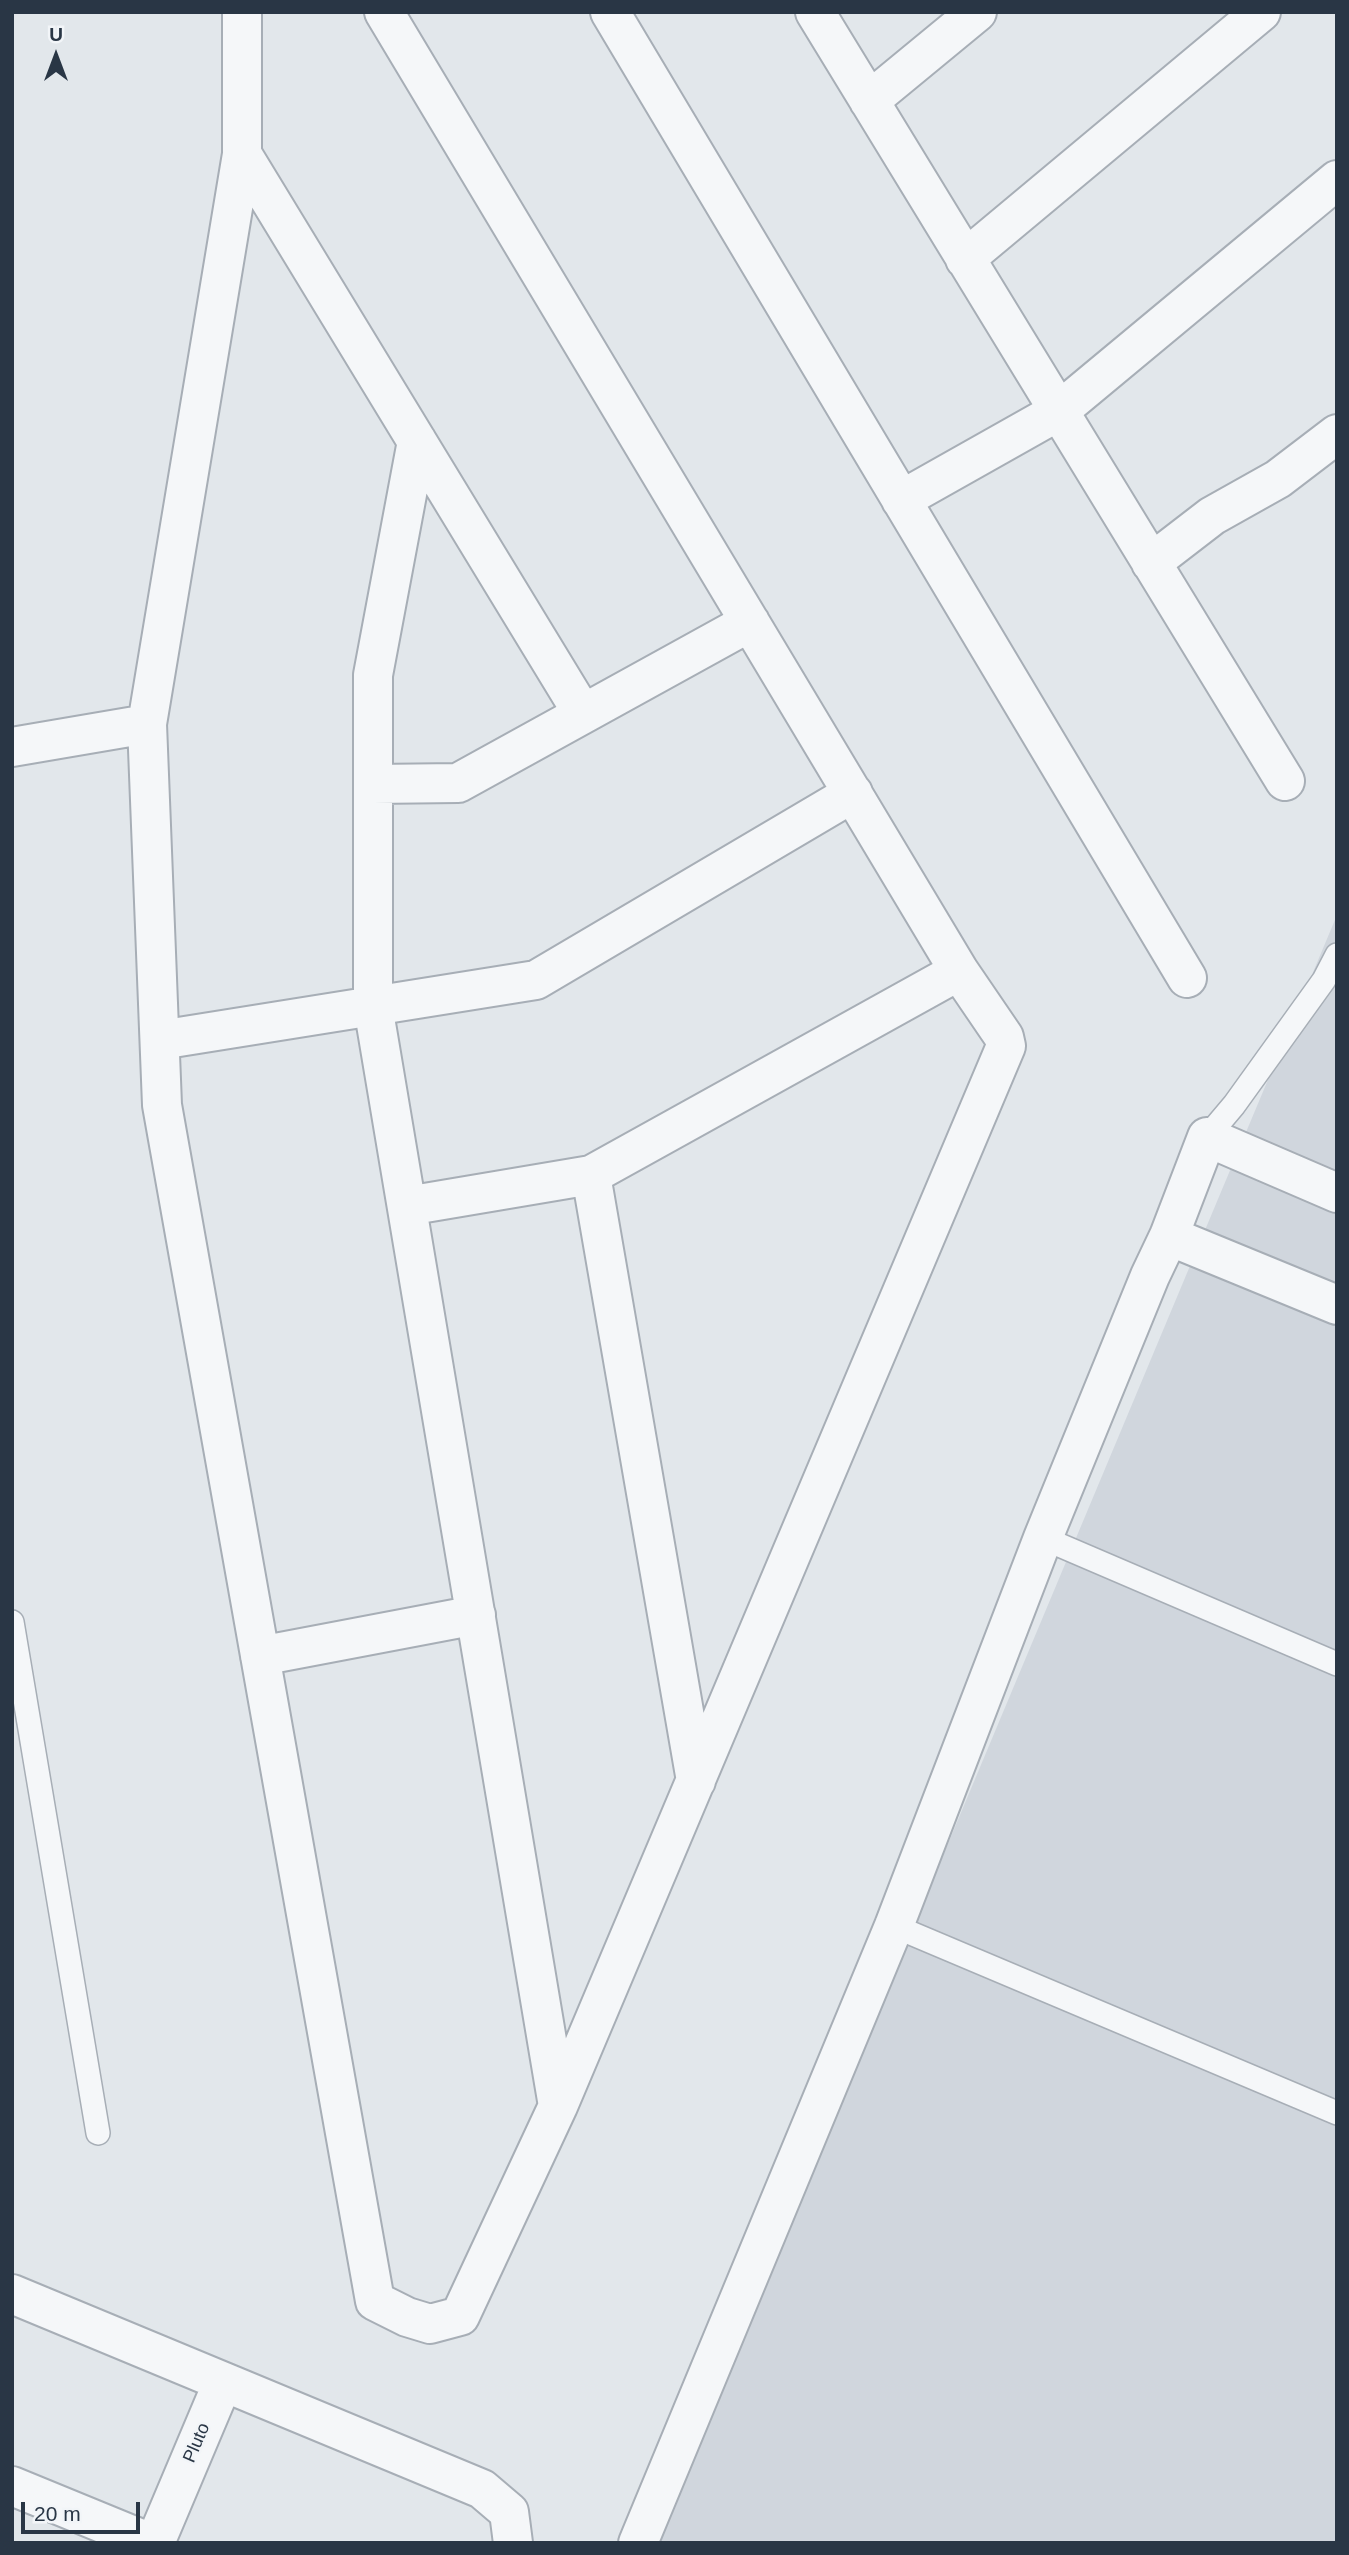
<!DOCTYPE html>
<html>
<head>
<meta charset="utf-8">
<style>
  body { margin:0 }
  #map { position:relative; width:1349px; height:2555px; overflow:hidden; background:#e2e7eb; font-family:Helvetica,sans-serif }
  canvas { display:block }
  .frame { position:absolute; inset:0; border:14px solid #293645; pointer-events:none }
  .north { position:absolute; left:21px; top:21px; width:70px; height:70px; -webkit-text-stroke:5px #f2f5f8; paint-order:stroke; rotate:0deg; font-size:19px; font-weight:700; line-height:28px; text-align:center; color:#293645 }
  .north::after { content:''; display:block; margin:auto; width:24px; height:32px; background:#293645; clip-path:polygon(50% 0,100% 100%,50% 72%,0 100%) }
  .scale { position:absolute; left:21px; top:2502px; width:119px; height:32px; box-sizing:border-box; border:4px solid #293645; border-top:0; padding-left:9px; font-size:21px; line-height:24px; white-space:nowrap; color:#293645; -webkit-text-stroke:5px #f2f5f8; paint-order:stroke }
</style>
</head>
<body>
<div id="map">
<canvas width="1349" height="2555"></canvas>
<div class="frame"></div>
<div class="north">U</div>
<div class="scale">20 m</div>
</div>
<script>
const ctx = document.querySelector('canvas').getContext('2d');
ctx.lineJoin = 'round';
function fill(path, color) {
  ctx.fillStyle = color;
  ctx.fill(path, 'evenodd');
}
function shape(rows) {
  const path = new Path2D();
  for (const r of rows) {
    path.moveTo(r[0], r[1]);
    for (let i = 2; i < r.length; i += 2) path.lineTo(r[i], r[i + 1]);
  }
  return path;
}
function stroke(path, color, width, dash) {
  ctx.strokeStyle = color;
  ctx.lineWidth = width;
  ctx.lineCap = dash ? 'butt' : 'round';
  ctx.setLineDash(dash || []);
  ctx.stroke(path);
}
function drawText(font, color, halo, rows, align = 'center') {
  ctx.font = font + ' Helvetica,sans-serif';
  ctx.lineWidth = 5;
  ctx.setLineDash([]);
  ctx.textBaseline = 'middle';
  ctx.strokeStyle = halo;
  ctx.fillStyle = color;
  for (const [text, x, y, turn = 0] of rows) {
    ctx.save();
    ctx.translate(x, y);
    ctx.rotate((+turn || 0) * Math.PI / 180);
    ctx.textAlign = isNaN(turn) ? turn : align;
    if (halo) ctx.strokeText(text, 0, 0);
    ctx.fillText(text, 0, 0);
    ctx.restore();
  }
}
fill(shape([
  [1337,915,1337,2543,655,2543]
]), '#d0d6dd');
const lane = shape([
  [1207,1137,1234,1105,1324,980,1337,955],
  [1043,1538,1337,1664],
  [12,1622,98,2133],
  [894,1926,1337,2113]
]);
const street = shape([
  [242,12,242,154,147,724,162,1105,375,2301,407,2317,430,2324,460,2316,558,2106,1006,1046,1004,1037,959,971,384,12],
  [610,12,1187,978],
  [815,12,1285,781],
  [869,101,977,12],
  [242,154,583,714],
  [965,259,1261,12],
  [417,441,373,675,373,1006,558,2106],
  [901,500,1059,411,1337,180],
  [1151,563,1212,516,1278,479,1337,434],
  [12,747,147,724],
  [373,784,458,783,750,622],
  [160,1040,536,980,853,793],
  [591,1175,696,1781],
  [407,1206,591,1175,959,971],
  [1169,1236,1337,1305],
  [260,1656,476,1615],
  [12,2294,482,2489,509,2512,513,2543],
  [12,2486,151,2543],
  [155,2543,223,2382],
  [638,2543,894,1926,1043,1538,1150,1276,1169,1236,1207,1137,1337,1193]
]);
stroke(lane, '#a7aeb6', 26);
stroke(street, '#a7aeb6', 42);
stroke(lane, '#f5f7f9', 23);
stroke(street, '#f5f7f9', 38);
drawText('18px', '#293645', '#f2f5f8', [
  ["Pluto",197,2443,-67]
]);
</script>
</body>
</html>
